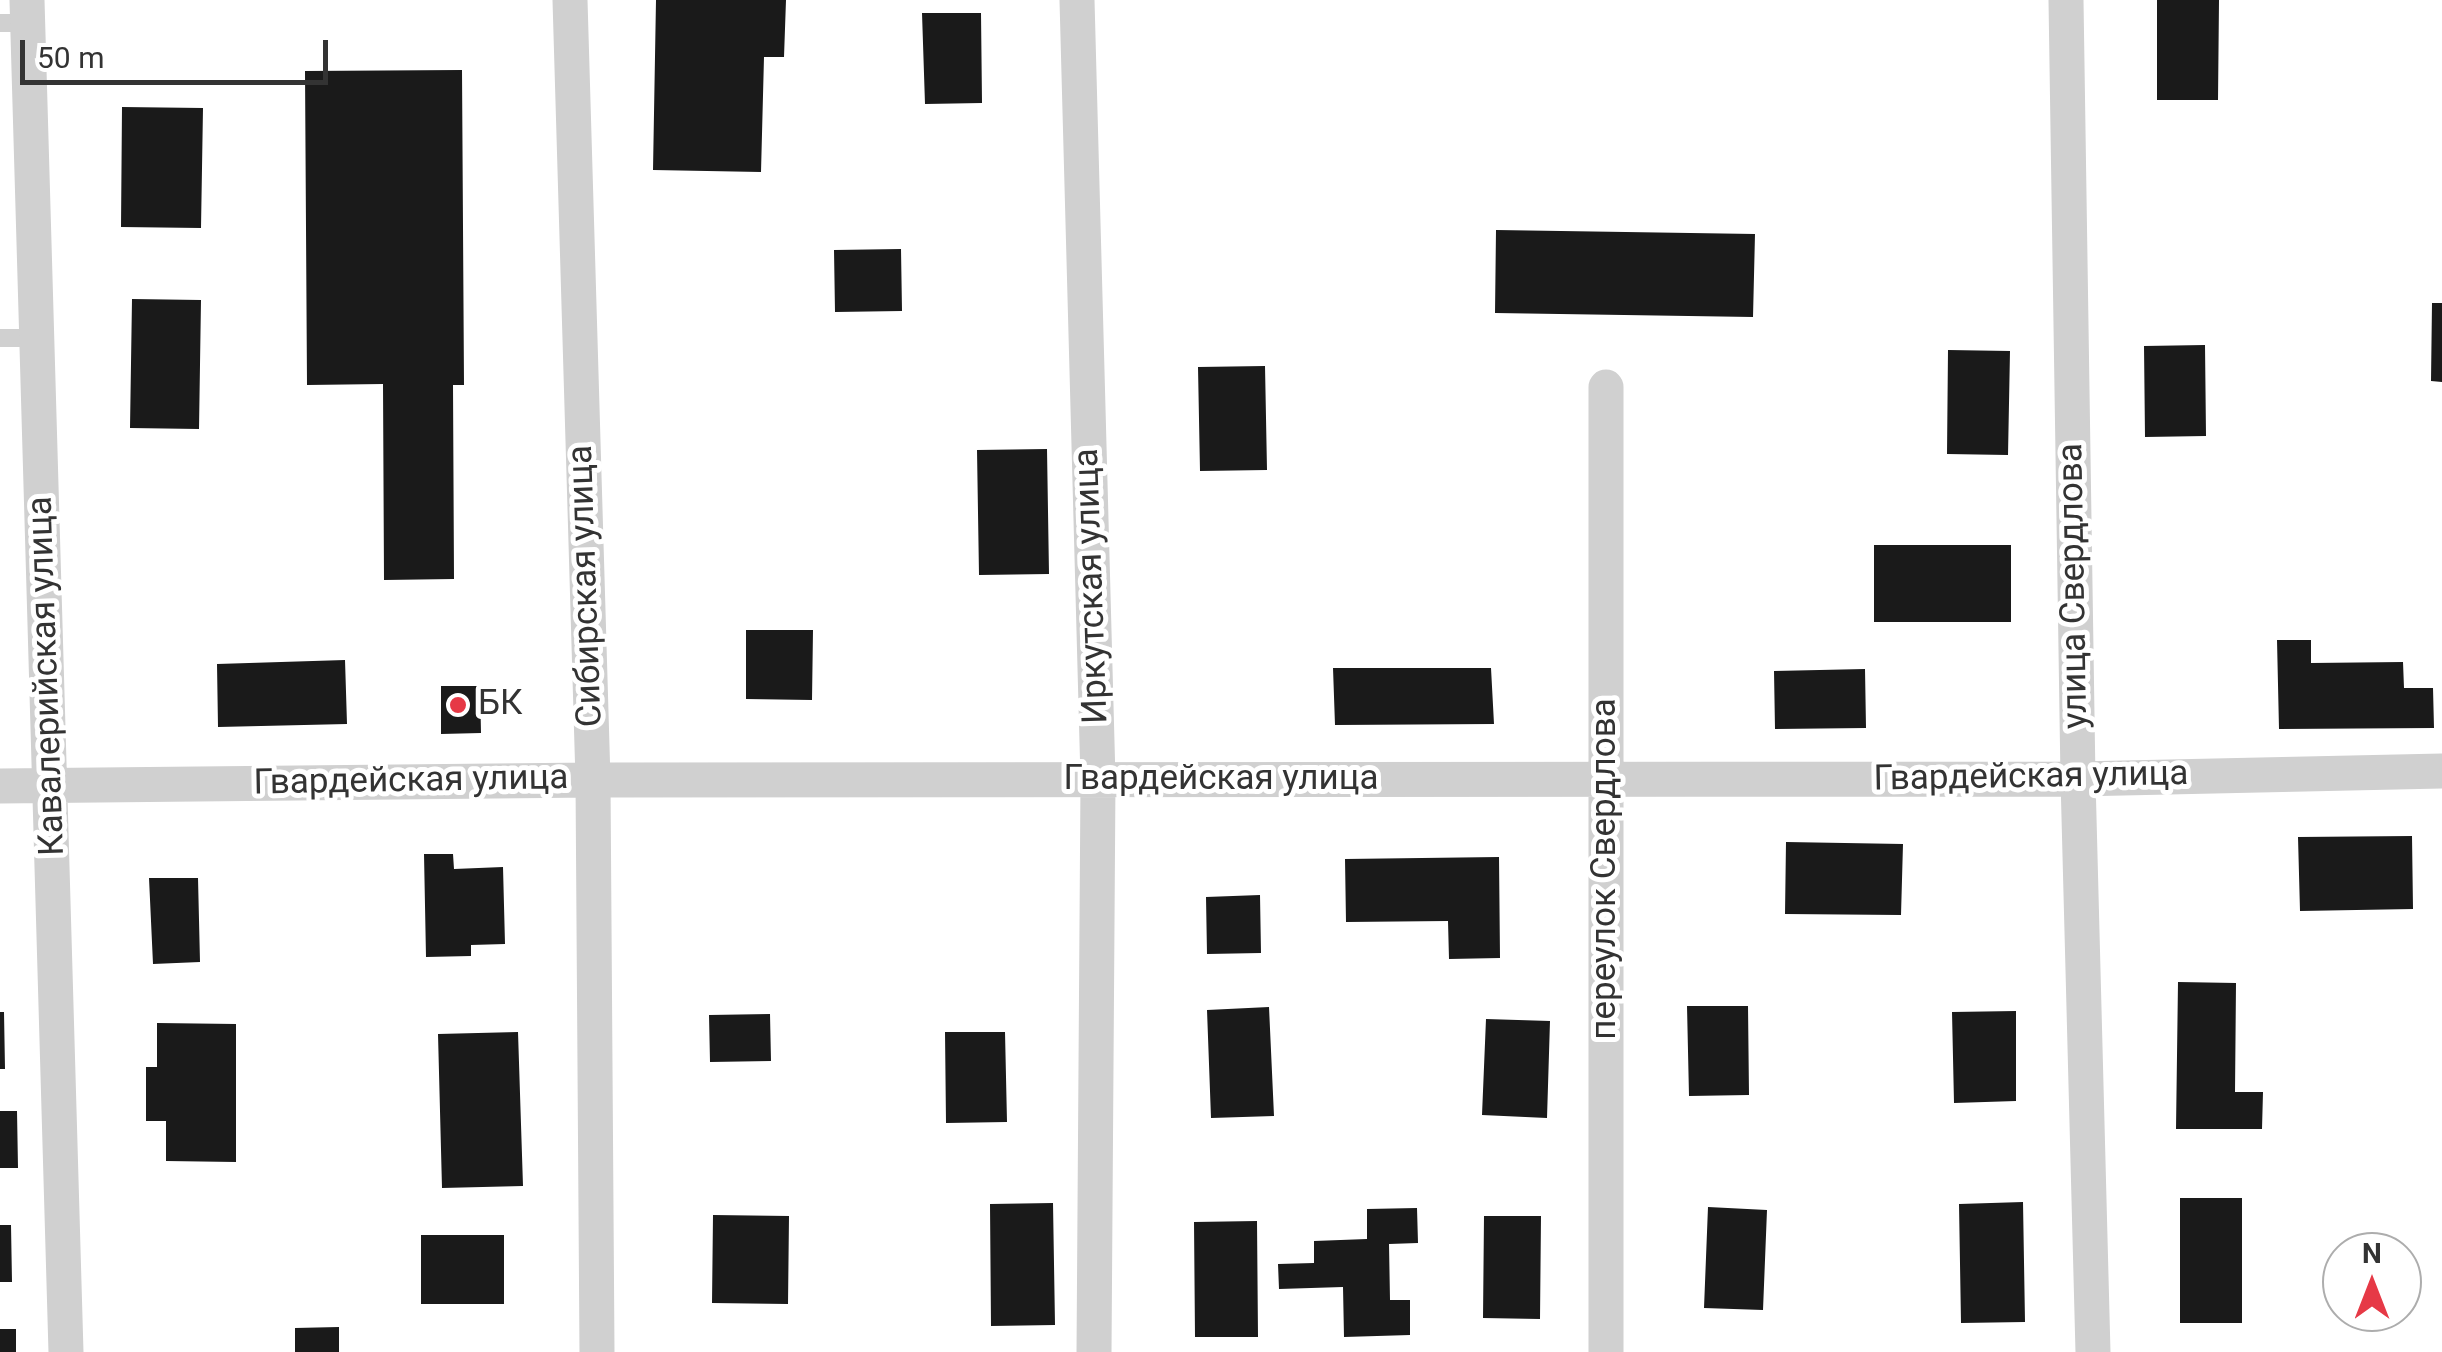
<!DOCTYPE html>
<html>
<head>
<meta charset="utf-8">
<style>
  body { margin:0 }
  #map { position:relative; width:2442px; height:1352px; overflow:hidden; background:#fff; font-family:Roboto,sans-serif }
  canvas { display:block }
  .north { position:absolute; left:2322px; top:1232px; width:100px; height:100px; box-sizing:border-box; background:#fff; border:2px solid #adadad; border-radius:50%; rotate:0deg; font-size:28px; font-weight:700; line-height:40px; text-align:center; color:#333 }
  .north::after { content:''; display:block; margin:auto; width:35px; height:45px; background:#e63946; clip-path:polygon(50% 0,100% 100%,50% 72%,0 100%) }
  .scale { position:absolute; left:20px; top:40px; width:308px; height:45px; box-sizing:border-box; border:5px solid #333; border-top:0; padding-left:12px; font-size:30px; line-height:35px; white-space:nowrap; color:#333; -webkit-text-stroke:8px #fff; paint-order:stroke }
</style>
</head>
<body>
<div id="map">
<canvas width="2442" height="1352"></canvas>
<div class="north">N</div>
<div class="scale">50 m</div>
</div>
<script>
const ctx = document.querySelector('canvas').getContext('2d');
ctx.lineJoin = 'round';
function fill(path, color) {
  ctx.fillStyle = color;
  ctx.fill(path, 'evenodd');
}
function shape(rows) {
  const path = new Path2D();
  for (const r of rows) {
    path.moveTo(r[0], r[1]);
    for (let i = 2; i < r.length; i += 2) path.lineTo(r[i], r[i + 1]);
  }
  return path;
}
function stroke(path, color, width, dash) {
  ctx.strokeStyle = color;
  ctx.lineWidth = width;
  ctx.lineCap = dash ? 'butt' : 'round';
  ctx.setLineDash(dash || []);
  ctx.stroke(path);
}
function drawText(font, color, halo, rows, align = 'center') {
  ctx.font = font + ' Roboto,sans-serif';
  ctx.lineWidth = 10;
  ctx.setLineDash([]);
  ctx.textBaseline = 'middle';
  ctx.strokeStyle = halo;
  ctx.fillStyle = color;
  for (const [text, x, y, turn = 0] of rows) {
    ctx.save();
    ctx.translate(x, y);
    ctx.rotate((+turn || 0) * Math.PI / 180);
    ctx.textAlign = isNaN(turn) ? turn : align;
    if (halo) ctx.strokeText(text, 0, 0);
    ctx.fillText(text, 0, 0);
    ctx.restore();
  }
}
fill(shape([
  [656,0,786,0,784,57,764,57,761,172,653,170],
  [2157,0,2219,0,2218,100,2157,100],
  [922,13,981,13,982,103,925,104],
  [462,70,464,385,453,385,454,579,384,580,383,384,307,385,305,71],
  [122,107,203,108,201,228,121,227],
  [1496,230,1755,234,1753,317,1495,313],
  [901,249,902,311,835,312,834,250],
  [132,299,201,300,199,429,130,428],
  [2432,303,2442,303,2442,382,2431,381],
  [2205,345,2206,436,2145,437,2144,346],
  [1948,350,2010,351,2008,455,1947,454],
  [1265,366,1267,470,1200,471,1198,367],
  [1047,449,1049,574,979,575,977,450],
  [1874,545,2011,545,2011,622,1874,622],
  [746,630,813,630,812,700,746,699],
  [2277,640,2311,640,2311,663,2403,662,2404,688,2433,688,2434,728,2279,729],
  [345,660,347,724,218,727,217,664],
  [1333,668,1491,668,1494,724,1335,725],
  [1865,669,1866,728,1775,729,1774,671],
  [441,686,480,686,481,733,441,734],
  [2412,836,2413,909,2300,911,2298,837],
  [1786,842,1903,844,1901,915,1785,914],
  [424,854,453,854,454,869,503,867,505,944,471,945,471,956,426,957],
  [1499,857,1500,958,1449,959,1448,921,1346,922,1345,859],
  [149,878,198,878,200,962,153,964],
  [1260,895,1261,953,1207,954,1206,897],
  [2178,982,2236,983,2235,1092,2263,1092,2262,1129,2176,1129],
  [1687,1006,1748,1006,1749,1095,1689,1096],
  [1269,1007,1274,1116,1211,1118,1207,1010],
  [2016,1011,2016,1101,1954,1103,1952,1012],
  [0,1012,4,1012,5,1069,0,1069],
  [770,1014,771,1061,710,1062,709,1015],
  [1486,1019,1550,1021,1547,1118,1482,1115],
  [157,1023,236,1024,236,1162,166,1161,166,1121,146,1121,146,1067,157,1067],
  [518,1032,523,1186,442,1188,438,1034],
  [945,1032,1005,1032,1007,1122,946,1123],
  [0,1111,17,1111,18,1168,0,1168],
  [2180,1198,2242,1198,2242,1323,2180,1323],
  [2023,1202,2025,1322,1961,1323,1959,1204],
  [1053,1203,1055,1325,991,1326,990,1204],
  [1708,1207,1767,1210,1763,1310,1704,1308],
  [1417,1208,1418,1243,1389,1244,1390,1300,1410,1300,1410,1335,1344,1337,1343,1287,1279,1289,1278,1264,1314,1263,1314,1241,1367,1239,1367,1209],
  [713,1215,789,1216,788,1304,712,1303],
  [1484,1216,1541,1216,1540,1319,1483,1318],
  [1257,1221,1258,1337,1195,1337,1194,1222],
  [0,1225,11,1225,12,1282,0,1282],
  [421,1235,504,1235,504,1304,421,1304],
  [339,1327,339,1352,295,1352,295,1328],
  [0,1329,16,1329,16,1352,0,1352]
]), '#1a1a1a');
stroke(shape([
  [0,23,28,23],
  [0,338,37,338]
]), '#d0d0d0', 18);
stroke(shape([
  [27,0,66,1352],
  [570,0,593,780,597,1352],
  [1077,0,1098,779,1094,1352],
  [2066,0,2078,779,2093,1352],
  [1606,387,1606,1352],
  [0,786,593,780,2078,779,2442,771]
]), '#d0d0d0', 35);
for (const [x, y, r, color] of [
  [458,705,10,"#e63946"]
]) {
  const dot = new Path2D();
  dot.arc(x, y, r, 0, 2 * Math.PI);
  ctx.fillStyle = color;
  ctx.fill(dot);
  stroke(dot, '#fff', 4);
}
drawText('35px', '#333', '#fff', [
  ["Сибирская улица",587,586,-92],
  ["Иркутская улица",1093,586,-92],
  ["улица Свердлова",2075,586,-91],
  ["Кавалерийская улица",48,676,-92],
  ["Гвардейская улица",2031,778,-1],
  ["Гвардейская улица",1221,780],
  ["Гвардейская улица",411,782,-1],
  ["переулок Свердлова",1606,869,-90]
]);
drawText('35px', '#333', '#fff', [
  ["БК",478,705]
], 'left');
</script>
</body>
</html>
